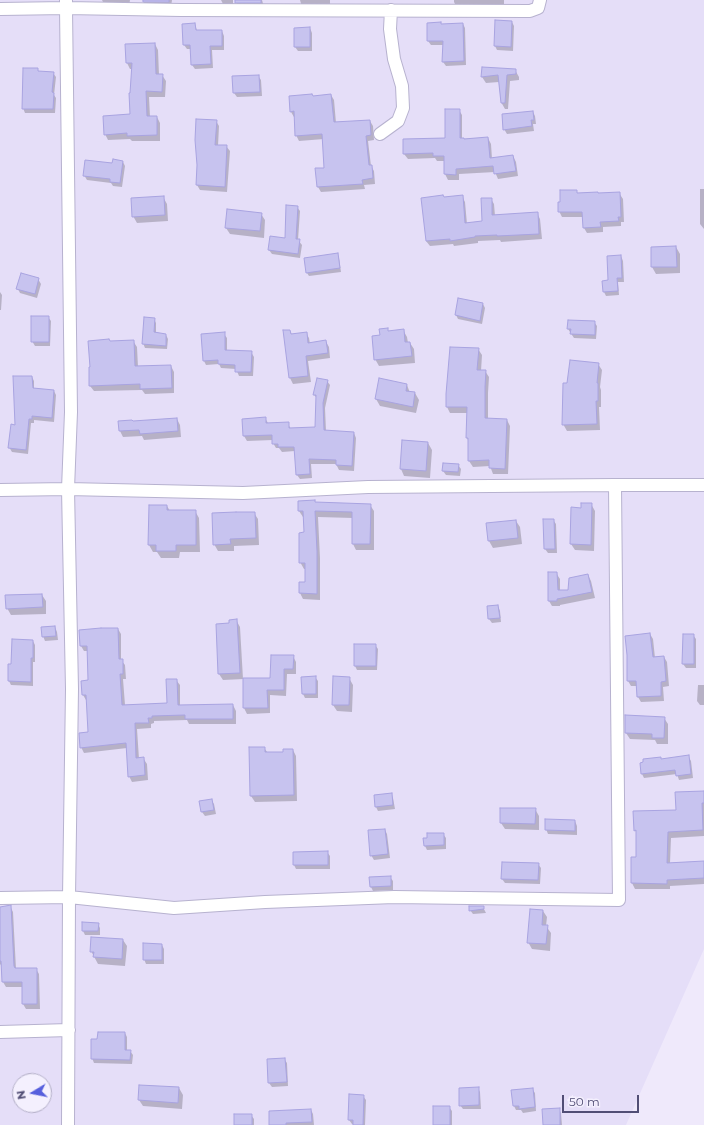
<!DOCTYPE html>
<html>
<head>
<meta charset="utf-8">
<style>
  body { margin:0 }
  #map { position:relative; width:704px; height:1125px; overflow:hidden; background:#efe9fb; font-family:Montserrat,sans-serif }
  canvas { display:block }
  .north { position:absolute; left:12px; top:1073px; width:40px; height:40px; box-sizing:border-box; background:#f4f0fe; border:1px solid #b3afc7; border-radius:50%; rotate:260deg; font-size:11px; font-weight:700; line-height:16px; text-align:center; color:#514e75 }
  .north::after { content:''; display:block; margin:auto; width:14px; height:18px; background:#565fdd; clip-path:polygon(50% 0,100% 100%,50% 72%,0 100%) }
  .scale { position:absolute; left:562px; top:1095px; width:77px; height:18px; box-sizing:border-box; border:2px solid #514e75; border-top:0; padding-left:5px; font-size:12px; line-height:14px; white-space:nowrap; color:#514e75; -webkit-text-stroke:3px #f4f0fe; paint-order:stroke }
</style>
</head>
<body>
<div id="map">
<canvas width="704" height="1125"></canvas>
<div class="north">N</div>
<div class="scale">50 m</div>
</div>
<script>
const ctx = document.querySelector('canvas').getContext('2d');
ctx.lineJoin = 'round';
function fill(path, color) {
  ctx.fillStyle = color;
  ctx.fill(path, 'evenodd');
}
function shape(rows) {
  const path = new Path2D();
  for (const r of rows) {
    path.moveTo(r[0], r[1]);
    for (let i = 2; i < r.length; i += 2) path.lineTo(r[i], r[i + 1]);
  }
  return path;
}
function stroke(path, color, width, dash) {
  ctx.strokeStyle = color;
  ctx.lineWidth = width;
  ctx.lineCap = dash ? 'butt' : 'round';
  ctx.setLineDash(dash || []);
  ctx.stroke(path);
}
fill(shape([
  [0,0,704,0,704,949,626,1125,0,1125],
  [20,1081,44,1081,44,1105,20,1105]
]), '#e5def8');
fill(shape([
  [102,0,130,0,129,7,104,4],
  [143,0,172,0,171,7,146,7],
  [221,0,233,0,233,4,223,4],
  [236,0,262,0,264,7,238,7],
  [300,0,330,0,330,7,302,7],
  [454,0,504,0,504,8,457,8,454,2],
  [496,21,512,22,514,26,513,51,497,50,495,46],
  [183,24,195,24,197,31,222,31,224,36,224,50,212,50,213,68,195,69,192,65,191,49,187,49,184,45],
  [428,24,463,24,465,28,466,65,446,66,443,62,444,45,431,45,428,41],
  [310,28,312,33,312,51,298,51,295,47,295,29],
  [155,44,158,50,159,75,162,75,166,81,165,97,149,97,150,117,157,117,160,123,160,141,132,141,130,139,108,140,105,134,131,115,132,69,130,69,127,63],
  [37,69,39,72,53,73,56,77,54,95,56,98,55,113,25,113,23,108],
  [515,70,519,77,519,80,510,81,508,109,505,109,501,102,499,82,486,83,482,77],
  [258,76,261,80,262,96,237,97,234,93],
  [331,95,334,100,336,123,370,121,373,126,374,140,368,141,371,166,374,171,375,184,364,185,365,189,321,192,318,187,316,169,325,168,324,139,299,141,296,135,295,117,294,117,291,112,313,97],
  [459,110,462,115,462,139,488,138,491,144,492,159,513,156,516,162,518,176,498,179,495,172,459,174,459,180,448,180,445,174,445,161,437,161,435,158,408,159,404,154,404,140,446,138],
  [533,112,535,116,536,124,533,124,534,131,507,134,504,129],
  [216,121,219,126,218,146,226,146,230,151,227,192,200,190,197,185],
  [123,162,125,166,122,187,113,186,111,183,87,180,84,175],
  [700,189,704,189,704,229,700,224],
  [576,191,578,194,619,193,623,199,624,222,621,222,621,226,603,227,603,232,587,233,584,228,584,217,562,217,559,211],
  [462,196,465,202,467,224,483,222,491,199,494,204,495,216,537,213,540,219,542,239,501,242,500,240,478,241,478,243,454,246,453,244,430,246,426,241,444,198],
  [163,197,167,204,168,221,137,223,133,216],
  [297,207,300,211,298,240,302,245,300,258,272,254,269,250,286,239],
  [261,214,265,220,264,238,230,234,226,228],
  [676,247,680,254,680,273,656,274,652,267],
  [337,254,339,258,341,272,309,276,307,273],
  [621,256,623,261,624,282,618,282,619,295,606,296,604,292],
  [38,279,41,284,37,298,20,293,18,289],
  [0,292,2,295,1,310,0,310],
  [483,304,485,308,482,324,458,319,456,315],
  [48,317,51,321,50,346,35,346,32,341],
  [154,319,156,323,156,334,166,335,168,339,167,349,145,348,143,343],
  [594,322,597,326,596,339,574,338,568,329],
  [387,329,389,332,403,330,407,337,408,343,410,343,414,349,415,363,379,366,375,359,381,336],
  [284,331,290,331,292,335,306,333,309,338,310,344,326,342,329,347,330,358,308,361,311,382,293,384,290,378],
  [224,334,227,338,227,351,251,352,254,357,253,376,239,376,236,369,221,368,219,364,206,365,204,361],
  [133,341,137,347,138,367,171,366,174,372,174,393,145,394,142,390,94,391,90,386,110,342],
  [478,349,482,355,481,371,485,371,489,377,488,393,488,419,507,420,510,426,508,474,493,474,490,466,473,467,469,461,469,442,467,438,468,413,450,413,447,407,447,394],
  [598,364,602,370,600,387,601,390,601,407,599,407,600,430,567,431,563,424,568,384],
  [32,377,34,381,34,390,54,391,56,395,54,422,34,420,34,423,31,423,28,454,12,452,9,447],
  [327,381,330,385,325,408,326,431,354,433,356,438,354,471,339,470,336,464,311,464,312,478,300,479,297,475,295,451,282,452,279,448,276,448,273,443,273,440,247,441,244,436,243,419,265,418,268,423,288,424,291,429,316,428,317,398,314,395],
  [407,385,410,393,415,393,419,400,416,413,380,406,376,399],
  [177,419,180,425,181,437,144,440,142,436,123,437,120,431],
  [403,441,428,443,432,450,430,478,404,476,401,469],
  [458,465,461,469,460,476,446,475,443,471],
  [315,503,370,505,374,511,374,550,356,550,353,544,353,518,318,517,320,558,320,600,303,599,300,593,300,583,306,583,306,569,304,569,300,562,305,533,304,517,303,517,299,511],
  [591,504,595,511,594,551,575,550,571,544,582,509],
  [150,506,167,506,170,511,195,511,199,518,200,552,180,552,179,558,161,558,157,552,153,552,149,545],
  [254,513,258,519,259,545,234,546,234,551,218,551,214,544],
  [553,520,556,524,557,553,548,553,545,549],
  [516,521,520,527,522,544,493,548,489,541,487,524],
  [556,573,560,579,560,591,569,591,588,575,591,581,595,598,560,605,560,606,552,606,549,601],
  [42,595,46,601,46,614,11,615,7,608],
  [498,606,500,611,501,622,492,623,489,619,488,607],
  [236,620,240,627,243,679,271,679,293,656,296,662,296,674,287,674,286,696,270,695,270,713,247,714,244,708,244,679,223,680,219,674,230,624],
  [55,627,57,632,58,640,45,641,43,636],
  [118,629,121,634,121,660,125,665,126,679,123,679,125,705,168,704,176,680,180,685,180,706,233,705,236,711,236,724,189,724,187,720,154,721,154,723,151,724,151,728,137,729,139,759,143,758,147,764,148,780,132,782,129,776,127,748,84,753,81,747,89,733,88,700,86,700,83,695,89,681,88,651,84,651,81,646],
  [650,634,653,639,655,658,664,657,667,662,669,686,663,687,664,701,641,702,638,697,638,686,631,686,628,681],
  [693,635,696,639,696,668,686,668,683,664],
  [33,641,35,645,35,662,33,662,33,686,11,685,9,681,9,665,12,665],
  [375,645,378,649,377,670,357,670,355,666],
  [315,677,318,681,318,698,305,698,303,694,302,678],
  [349,678,353,685,352,712,337,711,333,705],
  [698,685,704,685,704,705,700,705,697,701],
  [664,718,668,724,668,744,657,744,655,740,630,739,626,733],
  [264,748,268,753,284,753,293,750,296,756,297,801,255,802,251,796],
  [688,756,691,761,693,778,679,780,677,774,644,778,642,774,660,758,661,760],
  [704,792,704,836,671,838,670,863,704,862,704,884,670,886,670,889,635,889,632,883,637,858,637,834,635,830,677,811],
  [391,794,393,798,395,809,378,811,376,807],
  [211,800,214,804,216,814,205,816,202,812,200,802],
  [535,809,539,816,539,830,505,829,501,823],
  [575,821,577,826,577,835,548,834,546,829],
  [385,830,387,834,390,858,374,860,371,855],
  [443,834,446,838,446,849,427,850,425,846],
  [327,852,330,856,330,869,296,869,294,865],
  [538,864,541,868,540,884,505,883,502,879],
  [390,877,393,881,393,890,373,891,371,887,370,878],
  [10,906,13,912,16,969,36,969,39,974,40,1009,26,1009,23,1004,23,987,6,987,3,982,2,966,0,964,0,915],
  [483,907,486,913,473,914,470,910],
  [543,911,547,917,546,926,551,933,550,951,532,949,528,942],
  [98,924,100,928,100,935,85,935,83,931],
  [123,940,127,946,125,966,98,964,91,951],
  [162,945,164,949,164,964,146,964,144,959],
  [125,1033,127,1037,127,1051,130,1051,133,1055,132,1064,94,1063,92,1058],
  [284,1059,287,1063,288,1086,272,1087,269,1083,268,1060],
  [179,1088,183,1095,182,1109,143,1106,139,1100],
  [478,1088,480,1092,481,1109,463,1109,460,1105],
  [532,1089,535,1093,536,1111,523,1113,521,1110,516,1110,514,1106],
  [363,1096,366,1100,365,1125,355,1125,352,1124,349,1120],
  [449,1107,452,1111,452,1125,434,1125],
  [559,1109,561,1113,562,1125,544,1125],
  [311,1110,313,1114,314,1125,270,1125],
  [251,1115,254,1119,254,1125,235,1125]
]), '#0003');
const building = shape([
  [143,0,169,0,169,2,143,2,143,0],
  [235,0,261,0,261,3,235,3,235,0],
  [495,20,512,21,511,47,494,46,495,20],
  [441,22,441,24,463,23,464,61,442,62,443,41,427,41,427,23,441,22],
  [195,23,196,30,222,30,222,46,210,46,211,64,191,65,190,45,183,45,182,24,195,23],
  [310,27,310,47,294,47,294,28,310,27],
  [155,43,156,74,163,74,162,92,146,91,147,116,157,116,157,135,127,136,127,133,104,135,103,116,130,114,129,93,130,93,132,63,126,63,125,44,155,43],
  [482,67,516,69,516,74,507,75,505,103,501,103,498,75,481,77,482,67],
  [23,68,38,68,38,71,54,72,52,92,54,93,53,109,22,109,23,68],
  [259,75,260,92,233,93,232,76,259,75],
  [312,94,313,96,331,94,334,122,370,120,371,135,366,136,369,165,372,165,373,178,362,180,363,184,317,187,315,168,324,168,322,134,295,136,294,111,290,112,289,96,312,94],
  [445,109,460,109,460,138,464,138,464,139,488,137,490,158,513,155,516,171,494,174,493,166,456,169,456,175,444,174,444,156,433,156,433,153,403,154,403,139,445,138,445,109],
  [533,111,534,120,531,120,532,126,503,130,502,114,533,111],
  [196,119,217,120,215,145,227,145,225,187,196,185,197,165,195,140,196,119],
  [113,159,123,161,120,183,110,182,110,179,83,176,85,160,112,163,113,159],
  [560,190,577,190,577,193,598,192,598,193,620,192,621,217,618,217,619,221,600,222,601,227,583,228,582,212,558,212,558,202,560,202,560,190],
  [443,195,444,197,463,195,465,223,482,221,481,198,492,198,492,215,538,212,539,234,497,236,497,235,475,236,475,237,450,241,450,239,426,241,421,198,443,195],
  [164,196,165,215,132,217,131,198,164,196],
  [286,205,298,206,296,239,300,239,298,254,268,250,270,236,285,238,286,205],
  [227,209,262,213,260,231,225,228,227,209],
  [676,246,677,267,651,267,651,247,676,246],
  [338,253,340,268,306,273,304,258,338,253],
  [621,255,622,278,617,278,618,291,603,292,602,281,608,280,607,256,621,255],
  [21,273,39,278,35,294,16,289,21,273],
  [458,298,483,303,480,321,455,315,458,298],
  [31,316,49,316,49,342,31,342,31,316],
  [144,317,155,318,154,332,166,334,166,346,142,344,144,317],
  [568,320,595,321,595,335,570,334,571,329,567,329,568,320],
  [388,328,388,331,404,329,405,342,410,342,412,356,374,360,372,336,380,335,379,329,388,328],
  [283,330,290,330,291,334,307,332,308,343,326,340,328,353,306,356,308,376,289,378,283,330],
  [225,332,225,350,252,351,251,372,235,372,235,365,218,364,218,360,203,361,201,334,225,332],
  [109,339,110,341,134,340,135,366,171,365,172,388,140,389,140,384,89,386,89,367,90,367,88,341,109,339],
  [450,347,479,348,477,370,486,370,485,387,485,418,507,419,505,469,489,468,489,460,468,461,468,438,466,438,467,407,446,407,446,394,450,347],
  [570,360,599,363,597,383,598,383,598,401,596,401,597,424,562,425,563,383,567,383,570,360],
  [13,376,32,376,33,388,54,390,52,418,32,416,32,419,29,419,26,450,8,448,11,424,15,425,13,376],
  [317,378,328,380,323,403,324,430,354,432,352,466,336,465,336,460,309,459,310,474,296,475,294,447,278,447,278,444,272,444,272,435,243,436,242,419,266,417,266,423,289,422,289,428,315,427,316,395,313,395,317,378],
  [379,378,407,384,406,391,415,392,413,407,375,399,379,378],
  [177,418,178,431,140,434,139,430,119,431,118,421,132,420,133,421,177,418],
  [402,440,428,442,426,471,400,469,402,440],
  [443,463,459,464,458,472,442,471,443,463],
  [315,500,315,502,371,504,370,544,352,544,352,512,315,511,317,551,317,594,299,593,299,582,305,582,305,563,299,563,299,533,304,532,303,511,298,511,298,501,315,500],
  [581,503,592,503,591,545,570,544,571,507,581,508,581,503],
  [149,505,167,505,167,510,196,510,196,545,176,545,176,551,156,551,156,545,148,545,149,505],
  [236,512,255,512,256,538,230,539,231,544,213,545,212,513,236,512],
  [543,519,554,519,555,549,544,549,543,519],
  [516,520,518,538,488,541,486,523,516,520],
  [548,572,557,572,558,590,568,590,569,578,588,574,592,592,557,599,557,601,548,601,548,572],
  [42,594,43,607,6,609,5,595,42,594],
  [498,605,500,618,488,619,487,606,498,605],
  [237,619,240,673,218,674,216,624,229,623,229,620,237,619],
  [55,626,56,636,42,637,41,627,55,626],
  [101,628,118,628,119,659,123,659,123,674,120,674,122,705,167,703,166,679,177,679,178,705,233,704,233,719,185,719,185,715,152,716,152,718,148,718,149,723,135,723,136,758,144,757,145,775,128,777,126,743,80,748,79,733,88,732,86,695,82,695,81,681,88,680,87,646,80,646,79,630,101,628],
  [650,633,653,657,664,656,666,681,661,682,661,696,637,697,636,681,627,681,627,655,625,636,650,633],
  [683,634,694,634,694,664,682,664,683,634],
  [12,639,33,640,33,658,31,658,31,682,8,681,8,664,11,664,12,639],
  [354,644,376,644,376,666,354,666,354,644],
  [271,655,294,655,293,669,284,669,284,690,267,690,268,708,243,708,243,678,270,678,271,655],
  [316,676,316,694,302,694,301,677,316,676],
  [333,676,350,677,349,705,332,705,333,676],
  [625,715,665,717,664,738,652,738,652,734,625,733,625,715],
  [249,747,265,747,265,752,283,752,283,749,293,749,294,795,250,796,249,747],
  [689,755,691,774,676,776,675,770,641,774,640,763,643,762,643,759,661,757,661,759,689,755],
  [704,791,704,803,702,803,703,830,668,832,667,863,704,861,704,878,667,880,667,884,631,883,631,857,636,857,636,830,634,831,633,811,676,810,675,792,704,791],
  [392,793,393,805,375,807,374,795,392,793],
  [212,799,214,810,201,812,199,801,212,799],
  [500,808,536,808,535,824,500,823,500,808],
  [545,819,575,820,575,831,545,830,545,819],
  [385,829,388,854,370,856,368,830,385,829],
  [427,833,444,833,444,845,424,846,423,838,427,838,427,833],
  [328,851,328,865,293,865,293,852,328,851],
  [502,862,539,863,538,880,501,879,502,862],
  [391,876,391,886,370,887,369,877,391,876],
  [11,905,14,966,15,968,37,968,37,1004,22,1004,22,982,2,982,1,961,0,961,0,907,11,905],
  [469,906,484,906,484,909,469,911,469,906],
  [530,909,543,910,542,925,548,925,546,944,527,943,530,909],
  [82,922,99,923,98,931,82,931,82,922],
  [91,937,123,939,122,959,93,957,94,952,90,952,91,937],
  [143,943,162,944,162,960,143,960,143,943],
  [98,1032,125,1032,125,1050,131,1050,130,1060,91,1059,91,1039,97,1039,98,1032],
  [285,1058,287,1082,268,1083,267,1059,285,1058],
  [139,1085,179,1087,178,1103,138,1100,139,1085],
  [479,1087,479,1105,459,1106,459,1088,479,1087],
  [533,1088,535,1107,519,1109,519,1106,513,1106,511,1090,533,1088],
  [349,1094,364,1095,363,1125,353,1125,353,1120,348,1120,349,1094],
  [433,1106,450,1106,450,1125,433,1125,433,1106],
  [560,1108,560,1125,543,1125,542,1109,560,1108],
  [311,1109,312,1122,286,1123,286,1125,269,1125,269,1111,311,1109],
  [234,1114,252,1114,252,1125,234,1125,234,1114]
]);
fill(building, '#c7c3ef');
stroke(building, '#a9a4e1', 1);
const minor = shape([
  [0,9,66,8,66,1],
  [380,134,398,121,403,108,402,86,394,59,390,29,391,10],
  [615,485,704,485],
  [0,490,68,489,72,689,69,897,174,908,265,902,394,897,619,900,615,485,368,487,243,493,68,489,71,412,66,8,181,10,530,11,538,8,540,0],
  [0,898,69,897,68,1125],
  [0,1032,69,1030]
]);
stroke(minor, '#b7b2cf', 14);
stroke(minor, '#fff', 12);
</script>
</body>
</html>
